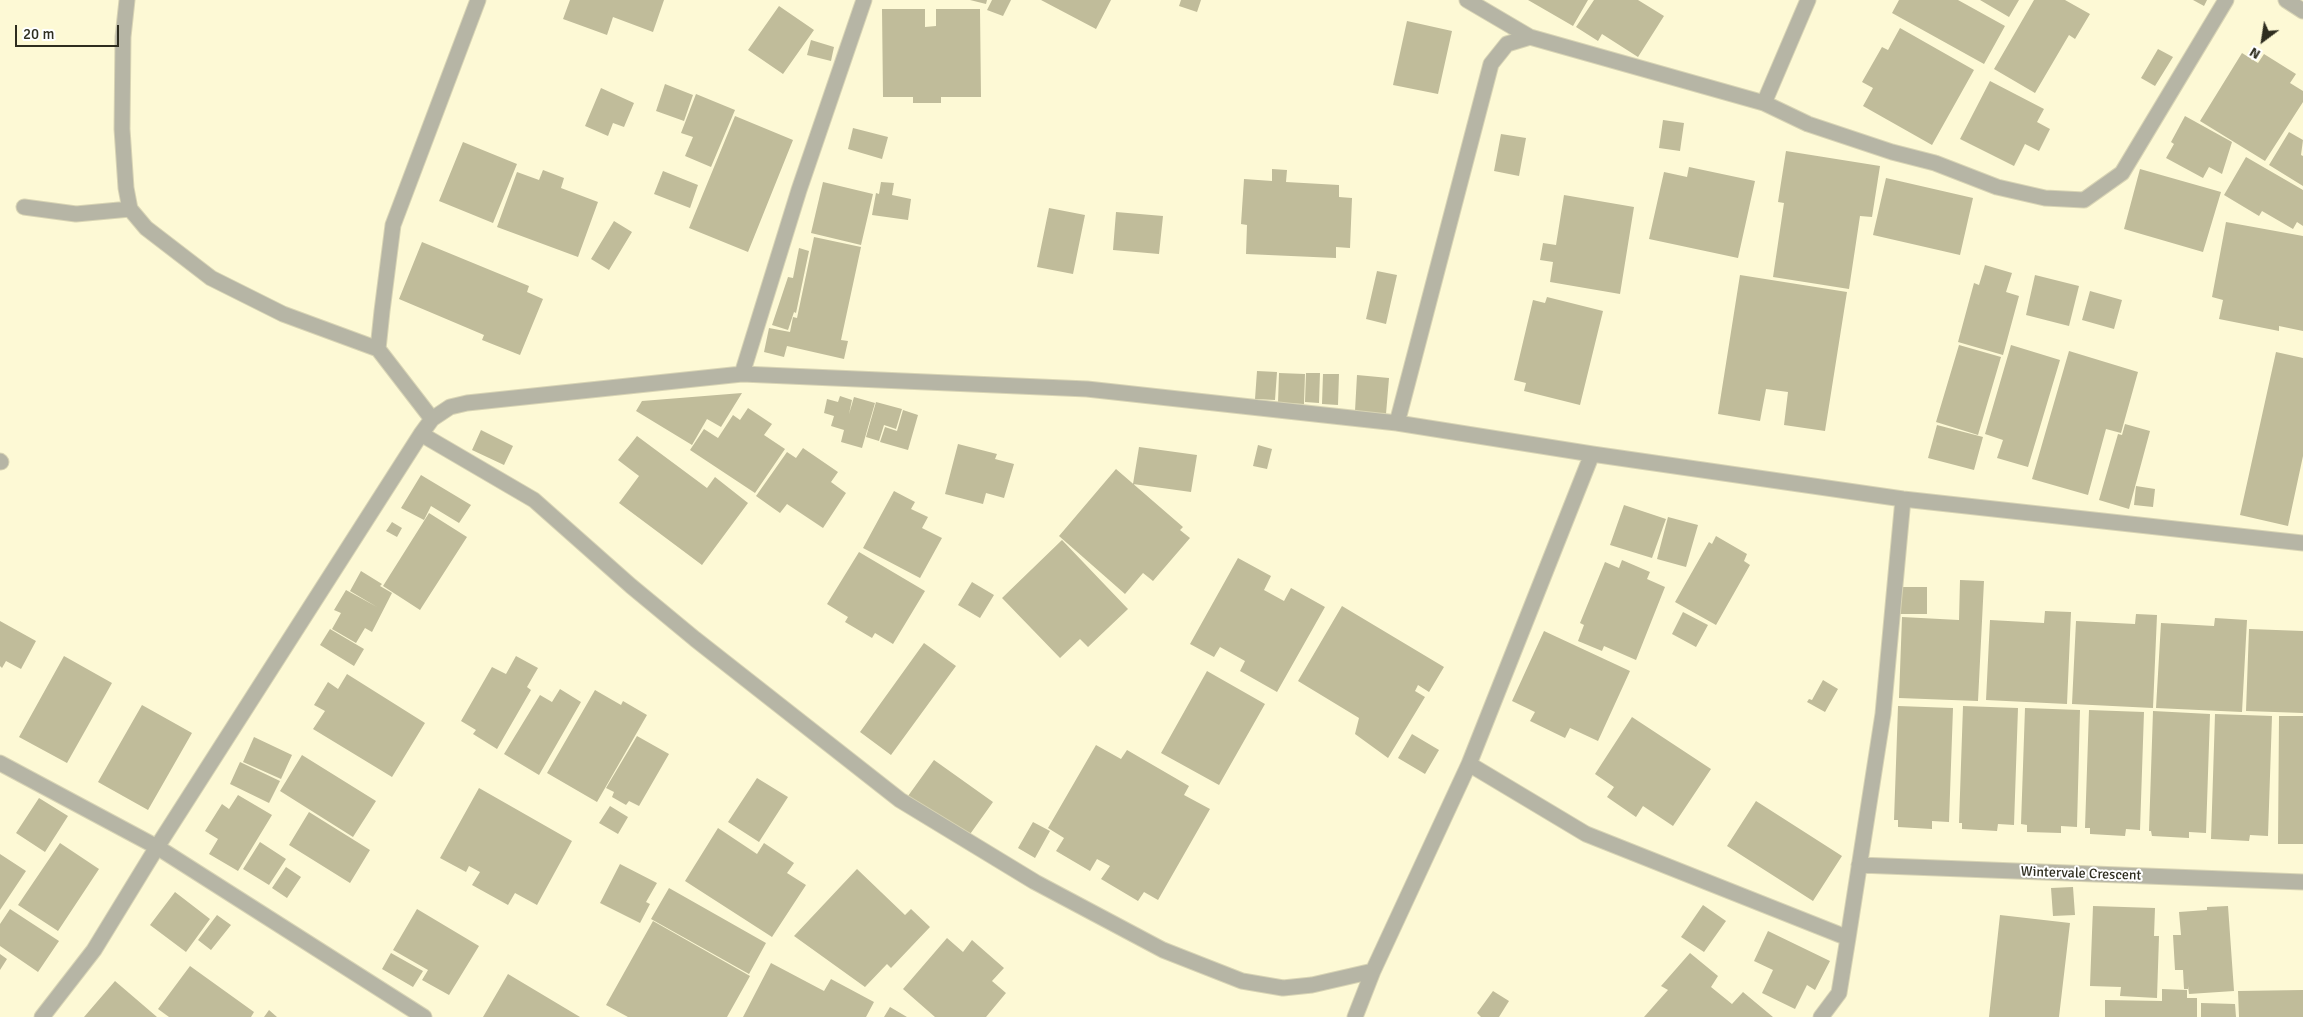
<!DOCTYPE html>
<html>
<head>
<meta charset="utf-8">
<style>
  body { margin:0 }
  #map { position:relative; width:2303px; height:1017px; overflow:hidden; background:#fdf9d5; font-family:Signika,sans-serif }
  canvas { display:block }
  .north { position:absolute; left:2238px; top:15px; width:50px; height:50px; -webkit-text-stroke:4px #fff; paint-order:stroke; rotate:211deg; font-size:14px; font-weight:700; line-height:20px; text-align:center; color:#2e2d1f }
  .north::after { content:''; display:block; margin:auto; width:18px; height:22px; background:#2e2d1f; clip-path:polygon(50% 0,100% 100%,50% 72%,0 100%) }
  .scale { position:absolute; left:15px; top:25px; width:104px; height:22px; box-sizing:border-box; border:2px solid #2e2d1f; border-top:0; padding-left:6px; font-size:15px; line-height:18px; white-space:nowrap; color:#2e2d1f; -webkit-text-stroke:4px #fff; paint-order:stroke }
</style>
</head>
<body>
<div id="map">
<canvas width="2303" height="1017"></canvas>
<div class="north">N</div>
<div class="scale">20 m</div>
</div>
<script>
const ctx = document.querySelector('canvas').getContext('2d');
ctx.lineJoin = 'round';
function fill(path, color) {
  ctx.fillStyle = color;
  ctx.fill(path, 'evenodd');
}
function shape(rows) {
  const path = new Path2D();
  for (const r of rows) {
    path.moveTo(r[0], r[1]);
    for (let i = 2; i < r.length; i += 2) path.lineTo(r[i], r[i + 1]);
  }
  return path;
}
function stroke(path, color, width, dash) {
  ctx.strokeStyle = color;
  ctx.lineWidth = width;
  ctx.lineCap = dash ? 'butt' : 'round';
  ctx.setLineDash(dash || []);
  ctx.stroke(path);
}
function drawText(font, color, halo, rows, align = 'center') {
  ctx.font = font + ' Signika,sans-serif';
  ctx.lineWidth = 4;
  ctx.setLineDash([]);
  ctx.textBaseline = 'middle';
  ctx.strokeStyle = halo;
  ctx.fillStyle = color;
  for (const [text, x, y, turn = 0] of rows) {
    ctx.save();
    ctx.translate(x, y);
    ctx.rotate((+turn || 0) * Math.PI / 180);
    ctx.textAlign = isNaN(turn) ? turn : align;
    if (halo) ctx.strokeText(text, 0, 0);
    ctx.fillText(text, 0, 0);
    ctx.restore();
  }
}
fill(shape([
  [570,0,664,0,653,32,613,17,607,35,563,19],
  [970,0,987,0,986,4],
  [992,0,1011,0,1003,16,987,10],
  [1041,0,1111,0,1096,29],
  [1181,0,1201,0,1197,12,1179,6],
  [1528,0,1588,0,1573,26],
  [1594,0,1638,0,1664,16,1638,57,1602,34,1598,41,1576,27],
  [1899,0,1958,0,2005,26,1984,64,1892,13],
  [1980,0,2019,0,2009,17],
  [2034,0,2065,0,2090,14,2075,39,2069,35,2035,93,1994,69],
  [2193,0,2207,0,2204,6],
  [779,6,814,30,783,74,748,50],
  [882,9,925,9,925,27,936,26,936,9,980,9,981,97,941,97,941,103,913,103,913,97,883,97],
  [1407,21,1452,31,1438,94,1393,85],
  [1900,28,1974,70,1932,145,1863,106,1873,88,1862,82,1882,47,1888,50],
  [811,40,834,47,831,61,807,55],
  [2158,49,2173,57,2155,86,2141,78],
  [2242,53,2258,63,2264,54,2296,74,2290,83,2303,91,2303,102,2265,161,2200,121],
  [1990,81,2044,109,2037,122,2050,129,2039,151,2025,144,2014,166,1960,139],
  [665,84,693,95,684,121,656,111],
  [601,88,634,103,624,127,613,123,608,136,585,126],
  [696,94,735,110,711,167,685,156,693,137,681,133],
  [735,116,793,140,748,252,689,228],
  [2185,116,2232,142,2222,174,2209,167,2203,178,2166,158,2174,144,2171,142],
  [1663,120,1684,123,1680,151,1659,148],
  [853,128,888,137,882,159,848,149],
  [2289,132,2303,140,2301,155,2303,156,2303,186,2269,165],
  [1501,134,1526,138,1519,176,1494,171],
  [463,142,517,164,493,223,439,201],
  [1786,151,1880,166,1872,217,1860,216,1849,289,1773,277,1784,203,1778,202],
  [2246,157,2303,190,2303,226,2297,222,2293,229,2262,211,2259,216,2224,195],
  [1689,167,1755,181,1738,258,1649,239,1664,172,1687,177],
  [1272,169,1287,170,1286,182,1339,185,1339,197,1352,198,1350,248,1336,247,1336,258,1246,254,1247,225,1241,224,1244,179,1272,181],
  [2140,169,2221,192,2203,252,2124,229],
  [543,170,564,178,561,188,598,202,578,257,497,227,517,172,539,180],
  [663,171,698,185,690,208,654,194],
  [1886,178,1973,198,1960,255,1873,235],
  [823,182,873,194,861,245,811,233],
  [881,182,894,183,892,195,911,199,908,220,872,215,876,193,879,194],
  [1564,195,1634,207,1620,294,1550,282,1553,262,1540,260,1543,243,1556,245],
  [1049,208,1085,215,1073,274,1037,267],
  [1116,212,1163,216,1159,254,1113,250],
  [614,221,632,232,609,270,591,259],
  [2226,222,2303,236,2303,331,2279,326,2279,331,2219,319,2223,300,2212,297],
  [814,237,861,247,841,340,848,341,844,359,787,346,784,357,764,352,769,328,790,332,793,317,797,318],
  [422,242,529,286,527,292,543,299,520,355,482,340,484,335,399,299],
  [799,248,809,251,796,313,794,312,788,330,772,325,788,277,793,278],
  [1985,265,2012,273,2006,292,2019,296,2003,355,1958,342,1974,283,1979,285],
  [1377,271,1397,275,1386,324,1366,319],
  [1740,275,1847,292,1825,431,1784,425,1788,392,1766,389,1760,421,1718,414],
  [2035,275,2079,286,2069,326,2026,315],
  [2090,291,2122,300,2114,329,2082,320],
  [1547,297,1603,311,1580,405,1524,391,1526,383,1514,380,1533,300,1545,303],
  [1959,345,2001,357,1978,435,1936,422],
  [2011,345,2060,360,2028,467,1997,458,2003,440,1985,434],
  [2069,351,2138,372,2121,433,2106,429,2088,495,2032,479],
  [2276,352,2303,358,2303,456,2288,526,2240,515],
  [1257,371,1277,372,1275,400,1255,399],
  [1279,373,1305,374,1304,404,1278,403],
  [1306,373,1320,373,1319,403,1305,402],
  [1323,374,1339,374,1338,405,1322,404],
  [1357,375,1389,378,1386,414,1355,411],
  [742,393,721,427,707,419,692,445,636,411,642,401],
  [840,396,852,400,849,414,854,397,875,403,862,448,841,442,844,430,831,426,834,416,824,413,827,399,838,402],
  [876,402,902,409,896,429,884,425,879,441,866,437],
  [748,408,772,424,764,435,785,449,755,493,690,450,704,429,718,438,733,415,740,420],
  [903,410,918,415,908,450,880,442,885,427,897,431],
  [2125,424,2150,431,2129,509,2099,500,2118,434,2122,435],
  [1937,425,1983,437,1974,470,1928,458],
  [481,430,513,446,504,465,472,450],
  [637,436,707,488,715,477,748,503,702,565,619,503,639,476,618,460],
  [958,444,997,454,995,459,1014,464,1004,498,986,493,983,504,945,494],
  [1258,445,1272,449,1267,469,1253,466],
  [1139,447,1197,455,1191,492,1133,484],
  [803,448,838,472,831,482,846,493,823,528,787,504,780,513,756,496,787,452,796,458],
  [1116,469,1183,527,1180,530,1190,538,1153,581,1143,573,1125,594,1059,536],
  [421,475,471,505,459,523,431,506,424,520,401,508],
  [2136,486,2155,489,2153,507,2134,505],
  [894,491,915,502,911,509,928,517,922,528,942,538,920,578,863,548],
  [1624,505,1666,519,1652,558,1610,545],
  [429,513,467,537,420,610,383,586],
  [1668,517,1698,525,1686,567,1657,559],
  [392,522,402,528,397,537,386,531],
  [1716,536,1747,554,1744,561,1750,565,1716,625,1675,602,1709,542,1712,544],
  [1062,540,1128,609,1088,647,1080,639,1060,658,1002,598],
  [859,552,925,591,893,644,875,633,872,638,845,622,848,617,827,604],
  [1238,558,1271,576,1264,590,1284,601,1291,588,1325,607,1277,692,1240,671,1245,661,1220,647,1214,657,1190,644],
  [1622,560,1650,572,1647,579,1665,587,1636,660,1604,646,1602,651,1578,641,1584,625,1580,623,1605,562,1619,568],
  [361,571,382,584,380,586,392,593,372,632,365,628,356,643,332,629,341,613,334,610,346,590,377,607,350,591],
  [1960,580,1984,581,1978,701,1899,698,1902,617,1959,620],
  [972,582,994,595,980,618,958,605],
  [1900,587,1927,587,1927,614,1899,614],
  [1342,606,1444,667,1429,692,1418,685,1415,691,1425,697,1388,758,1355,734,1359,718,1298,681],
  [2045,611,2071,612,2067,704,1986,700,1990,620,2044,623],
  [1683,612,1708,625,1696,647,1672,634],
  [2136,614,2157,615,2153,708,2072,704,2076,621,2135,624],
  [2215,618,2247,620,2242,712,2156,708,2161,623,2214,626],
  [0,621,36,641,21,669,6,661,2,668,0,666],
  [330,629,364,649,354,666,320,645],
  [2249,629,2303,631,2303,713,2246,711],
  [1544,631,1630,671,1598,741,1570,728,1565,738,1530,721,1535,712,1512,701],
  [924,643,956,666,891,755,860,732],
  [64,656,112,683,67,763,19,737],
  [516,656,538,668,527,687,531,690,497,749,473,734,476,730,461,721,492,667,506,674],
  [1207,671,1265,704,1219,785,1161,753],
  [347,674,425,723,392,777,313,729,325,711,314,705,328,682,338,689],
  [1823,680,1838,689,1825,712,1807,702,1809,699,1812,700],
  [560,689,581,702,539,775,504,754,540,695,552,702],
  [595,690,621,705,623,701,647,715,597,802,547,773],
  [142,705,192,733,148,810,98,782],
  [1898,706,1953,708,1949,822,1932,821,1932,829,1898,827,1898,820,1894,820],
  [1963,706,2018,708,2014,825,1998,824,1997,831,1962,829,1962,823,1959,823],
  [2025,708,2080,710,2077,827,2061,826,2061,833,2027,832,2027,825,2021,824],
  [2089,710,2144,712,2140,830,2126,829,2125,836,2090,834,2090,828,2085,828],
  [2153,711,2210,714,2206,833,2189,832,2189,838,2152,836,2151,831,2149,831],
  [2215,714,2272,716,2268,836,2250,835,2249,841,2211,839],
  [2279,716,2303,716,2303,844,2278,844],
  [1632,717,1711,769,1673,826,1643,806,1636,817,1607,797,1614,787,1595,774],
  [1412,734,1439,750,1425,774,1398,758],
  [637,736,669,754,639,806,629,801,626,805,612,797,614,792,606,788],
  [254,737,292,755,281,779,243,762],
  [1096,745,1121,759,1127,750,1189,786,1184,795,1210,809,1158,900,1144,892,1138,901,1101,879,1110,866,1097,859,1090,871,1056,851,1064,838,1048,828],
  [302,755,376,801,353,837,280,791],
  [934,760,993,802,968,837,908,796],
  [240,762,280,781,269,803,230,784],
  [757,778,788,797,759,842,728,822],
  [479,788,572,841,537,905,515,893,508,905,472,885,480,872,469,866,466,872,440,858],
  [238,795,272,815,238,871,209,854,218,839,205,831,222,804,229,809],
  [39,798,68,816,45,852,16,833],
  [1756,801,1842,856,1813,901,1727,846],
  [610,806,628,817,618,834,599,823],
  [309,812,370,850,350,883,289,845],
  [1033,822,1050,831,1035,858,1018,848],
  [718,828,757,854,764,843,794,863,787,873,806,885,772,937,685,881],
  [260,842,286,859,269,885,243,869],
  [60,843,99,869,58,931,18,905],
  [0,854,26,871,0,910],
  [620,864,657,883,646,902,650,904,640,923,600,903],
  [286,867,301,877,287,898,272,888],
  [857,869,905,915,911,909,930,927,891,968,887,964,865,987,794,936],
  [2073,887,2075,915,2053,916,2051,888],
  [669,888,766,943,749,974,651,919],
  [175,892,210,919,186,952,150,925],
  [1703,905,1726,921,1704,952,1681,937],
  [2093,906,2155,908,2154,936,2159,936,2157,998,2120,996,2121,987,2090,986],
  [2228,906,2234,991,2189,994,2188,986,2188,989,2184,989,2183,970,2175,970,2173,935,2181,935,2179,912,2207,910,2207,907],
  [10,909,59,941,38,972,0,946,0,924],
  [417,909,479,946,449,995,422,980,428,970,393,950],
  [217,915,231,925,211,950,198,940],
  [2000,915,2070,923,2059,1017,1989,1017],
  [653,921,750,976,727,1017,628,1017,606,1005],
  [1768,931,1830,961,1815,990,1807,985,1795,1009,1762,993,1773,970,1754,961],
  [947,938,963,952,972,940,1004,968,992,981,1006,993,986,1017,935,1017,903,989],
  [391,953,423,971,413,987,382,969],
  [1690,953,1718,976,1711,987,1732,1004,1743,992,1773,1017,1644,1017,1668,990,1661,986],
  [0,954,7,959,0,970],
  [771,963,824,991,831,979,874,1002,866,1017,743,1017],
  [190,966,254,1012,251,1017,169,1017,158,1009],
  [508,974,580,1017,483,1017],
  [115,981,157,1017,84,1017],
  [2162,989,2187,990,2187,998,2197,998,2197,1017,2105,1017,2105,1000,2162,1001],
  [2303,990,2303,1017,2239,1017,2238,991],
  [1493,991,1509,1001,1499,1017,1481,1017,1477,1013],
  [2201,1003,2235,1004,2236,1017,2201,1017],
  [890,1007,907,1017,884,1017],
  [269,1010,277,1017,264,1017]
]), '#c0bc9a');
const minor = shape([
  [127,0,123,37,122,129,126,188,130,209,146,228,211,278,283,314,378,349],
  [1467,0,1530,37],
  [2286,0,2303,11],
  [1764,103,1808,0],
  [24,207,76,214,130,209],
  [742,374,799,190,864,0],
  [432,419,378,349,382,311,393,225,478,0],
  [1397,423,1491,64,1507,44,1530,37,1764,103,1808,124,1892,152,1935,163,1997,187,2045,198,2084,200,2122,173,2226,0],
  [421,434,534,500,631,586,695,639,900,800,1035,882,1163,950,1242,981,1283,988,1312,985,1373,971],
  [0,461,1,462],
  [0,763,157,847,424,1017],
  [1469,764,1586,834,1848,938],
  [1859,865,2303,882],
  [42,1017,94,950,157,847,421,434,432,419,450,407,467,403,742,374,1087,389,1397,423,1592,454,1903,499,2303,543],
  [1355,1017,1373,971,1469,764,1592,454],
  [1821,1017,1839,993,1848,938,1883,714,1903,499]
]);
stroke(minor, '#d8d4b4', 17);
stroke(minor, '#b6b5a5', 15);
drawText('14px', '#2e2d1f', '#fff', [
  ["Wintervale Crescent",2081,874,2]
]);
</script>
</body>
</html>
